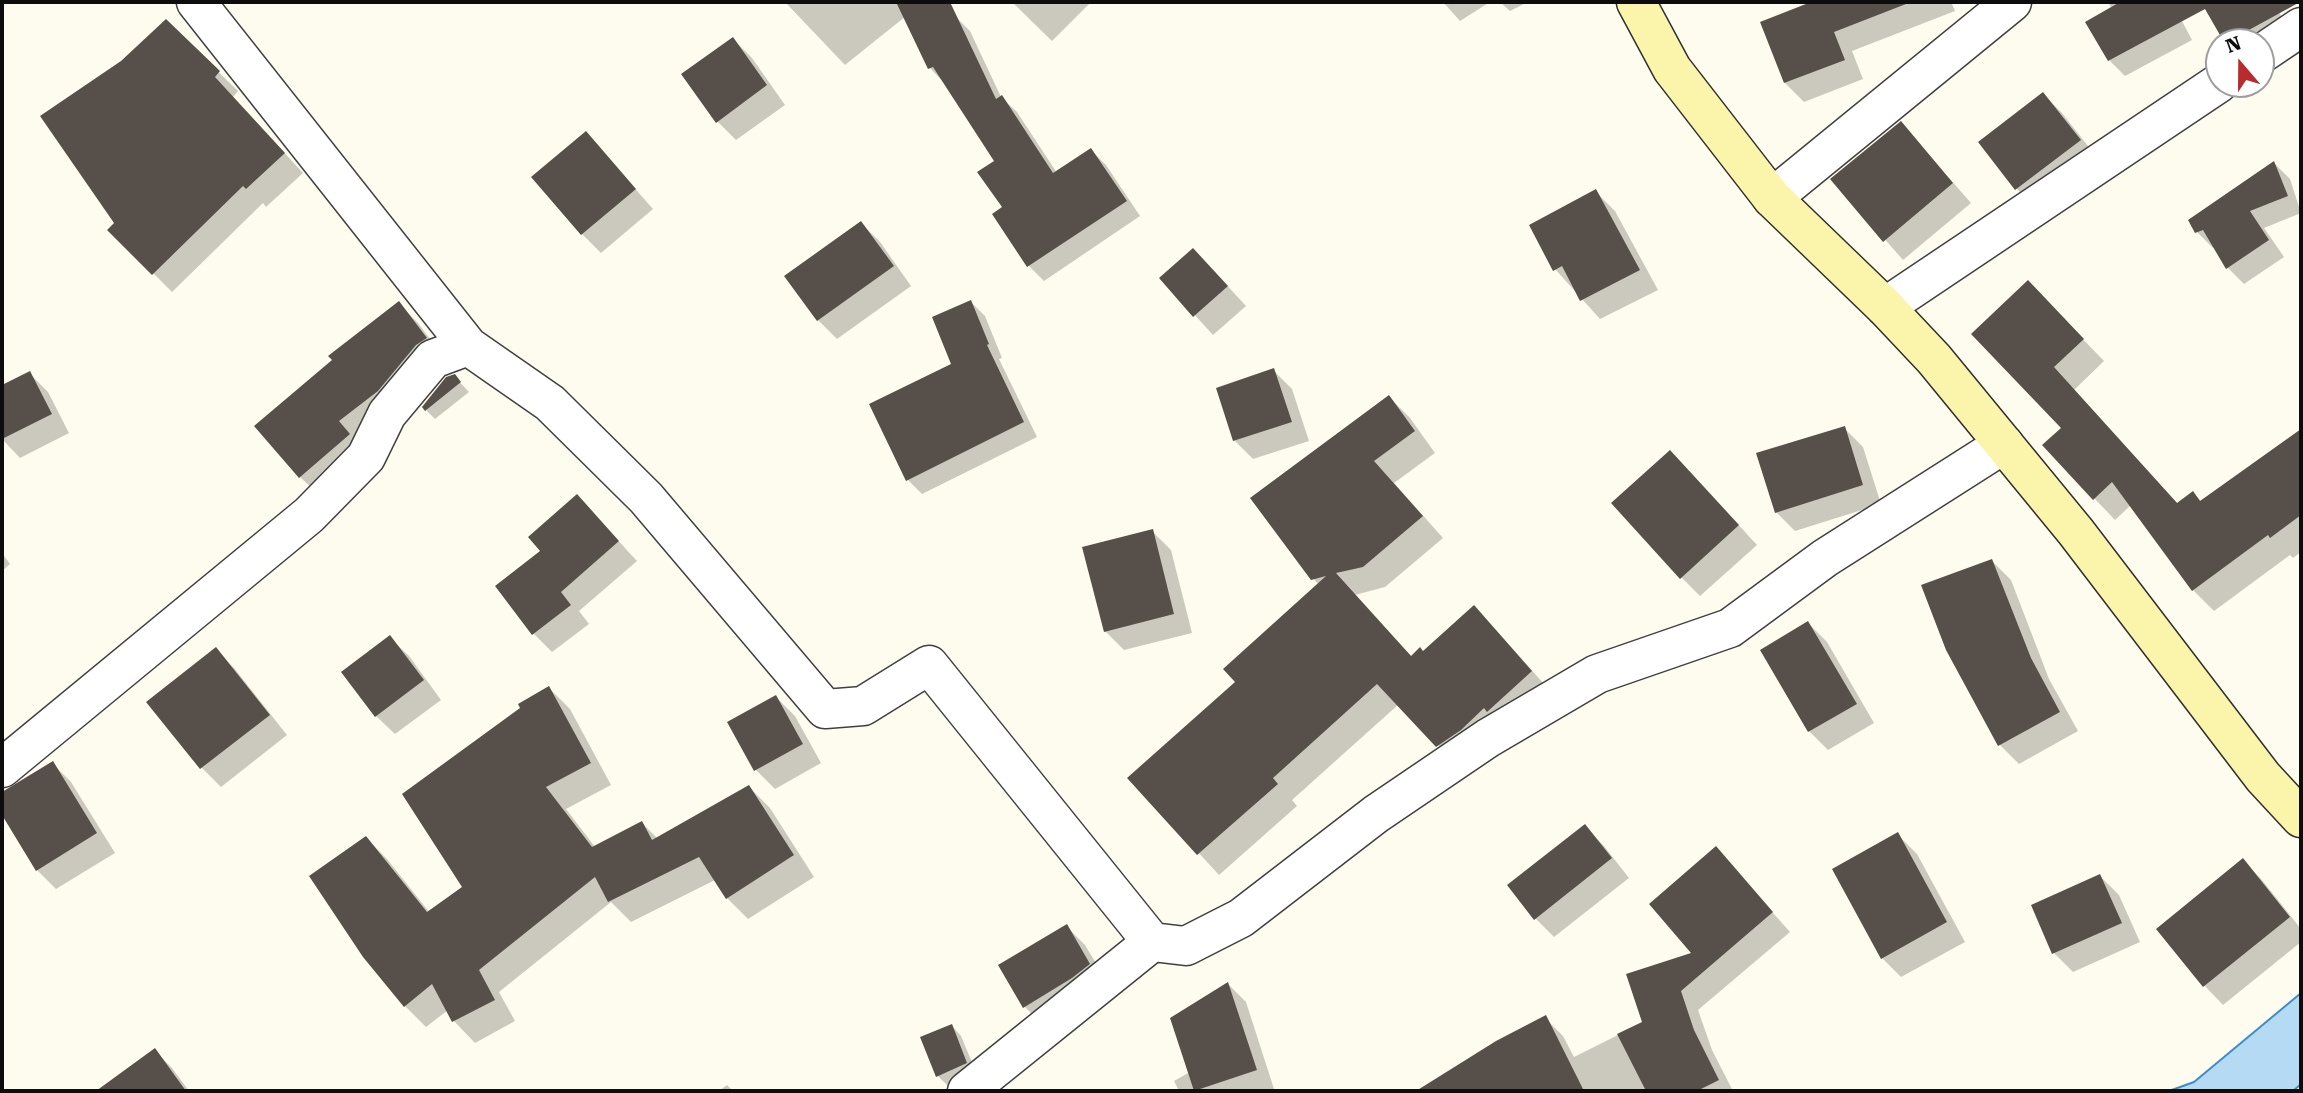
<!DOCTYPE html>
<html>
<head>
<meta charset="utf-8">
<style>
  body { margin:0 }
  #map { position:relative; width:2303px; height:1093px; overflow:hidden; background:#fefcee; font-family:"Roboto Serif",serif }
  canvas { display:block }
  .frame { position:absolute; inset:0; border:4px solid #0d0d0d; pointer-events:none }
  .north { position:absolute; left:2205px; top:28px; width:70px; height:70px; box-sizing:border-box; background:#fff; border:2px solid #9e9e9e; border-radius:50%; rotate:340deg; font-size:19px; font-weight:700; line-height:28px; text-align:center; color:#0d0d0d }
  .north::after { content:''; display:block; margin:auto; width:24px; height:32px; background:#b82b2e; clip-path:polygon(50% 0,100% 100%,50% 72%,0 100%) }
</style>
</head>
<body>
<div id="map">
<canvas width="2303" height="1093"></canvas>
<div class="frame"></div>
<div class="north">N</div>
</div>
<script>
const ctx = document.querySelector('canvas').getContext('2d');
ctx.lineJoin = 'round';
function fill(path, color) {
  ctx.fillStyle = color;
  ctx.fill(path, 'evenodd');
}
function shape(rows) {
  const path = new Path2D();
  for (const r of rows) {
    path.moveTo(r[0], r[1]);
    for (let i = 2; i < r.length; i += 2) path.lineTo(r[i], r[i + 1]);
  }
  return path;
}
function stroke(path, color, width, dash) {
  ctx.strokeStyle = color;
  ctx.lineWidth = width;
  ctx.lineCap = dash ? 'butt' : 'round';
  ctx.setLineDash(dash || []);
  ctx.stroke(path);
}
const water = shape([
  [2301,993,2301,1084,2293,1091,2169,1091,2194,1082,2301,993]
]);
fill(water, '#b5daf3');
stroke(water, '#3f8dc7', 2);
fill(shape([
  [785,2,911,2,916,8,845,65],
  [1012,2,1091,2,1052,41],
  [1443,2,1490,2,1460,21],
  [1500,2,1528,2,1510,11],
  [1816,2,1951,2,1955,11,1852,51,1863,79,1804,102,1785,83,1763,23],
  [2108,2,2172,2,2192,40,2125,76,2109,60,2112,9],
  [2203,2,2273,2,2292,35,2261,42,2226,42],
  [955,16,970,31,1001,97,1017,112,1057,173,1091,150,1106,165,1140,216,1044,281,1029,266,994,214,1004,208,997,161,945,84,930,68,914,35],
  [166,21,238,91,233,97,303,173,266,207,263,203,172,292,110,230,116,223,122,62],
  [733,39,752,58,785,105,736,140,717,121],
  [2043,94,2062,113,2099,160,2036,208,2017,189,1980,142],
  [1901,123,1971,203,1903,260,1832,179],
  [586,133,653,209,601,253,582,234],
  [2274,163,2290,179,2301,213,2264,228,2284,257,2244,284,2228,268,2215,247,2213,248,2197,232],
  [1596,192,1615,211,1658,290,1600,319,1555,269],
  [861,223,880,242,911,286,837,339,818,320],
  [1212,269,1246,306,1213,335,1161,278],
  [971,302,985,316,1002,358,999,359,1037,437,922,494,908,480,953,365],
  [399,304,418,323,444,358,319,495,300,477],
  [2049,304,2104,361,2074,390,2178,504,2193,493,2202,502,2301,431,2301,552,2293,558,2290,555,2214,611,2193,590,2131,505,2115,520,2094,498,2063,428,1974,334],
  [1273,370,1292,389,1309,441,1253,459,1234,440],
  [29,373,48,392,69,433,20,458,2,439,2,387],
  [454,376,469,392,435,419,426,410],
  [1389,397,1410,418,1435,453,1394,483,1443,538,1385,587,1355,595,1412,657,1495,629,1552,693,1459,767,1399,704,1292,800,1297,806,1219,875,1130,778,1237,682,1319,585,1313,578],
  [1844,428,1863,447,1881,504,1795,531,1776,512],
  [1689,471,1757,545,1700,596,1681,577],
  [577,496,637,561,579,611,589,624,552,652,533,633,543,551],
  [1152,531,1171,550,1192,633,1124,650,1105,631],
  [2,553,10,564,2,571],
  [1992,561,2011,580,2049,679,2078,731,2019,764,2000,745],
  [1808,623,1827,642,1874,723,1828,750,1809,731],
  [390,638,409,656,441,700,395,734,376,716],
  [215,650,234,668,287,735,221,787,202,768,149,702],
  [549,688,570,709,611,785,566,809,595,847,642,823,658,839,749,787,770,808,814,877,748,919,727,898,715,880,631,922,611,902,499,992,515,1021,475,1043,454,1021,448,1010,426,1027,405,1006,365,956,366,838,387,859,430,913,464,888],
  [776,697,795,716,821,763,775,789,756,770],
  [52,763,71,782,115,853,56,889,37,870,2,812,2,794],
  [1585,827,1604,846,1629,878,1554,937,1535,918],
  [1898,835,1917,854,1965,942,1901,977,1882,958],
  [1716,849,1790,932,1698,1010,1712,1050,1733,1091,1419,1091,1497,1042,1545,1018,1563,1036,1574,1057,1644,1022,1694,954],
  [2243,861,2262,880,2301,929,2301,942,2223,1005,2205,986,2158,929],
  [2100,876,2119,895,2140,942,2073,972,2054,953],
  [1066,926,1085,945,1108,983,1044,1026,1025,1007],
  [1228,984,1246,1002,1274,1089,1266,1091,1179,1091,1174,1081,1190,1072],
  [952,1026,961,1036,976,1072,947,1085,938,1076],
  [155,1051,172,1068,189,1091,99,1091],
  [727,1085,733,1091,719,1091]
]), '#0003');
fill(shape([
  [896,2,950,2,996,99,1002,95,1053,173,1091,148,1127,201,1027,267,992,214,1002,207,977,172,994,161,933,67,928,69],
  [1811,2,1905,2,1906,4,1834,32,1845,60,1784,83,1760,22],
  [2120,2,2300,2,2227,42,2224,42,2205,9,2108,61,2085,22],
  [166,19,220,71,215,77,285,153,246,189,243,186,152,275,107,230,114,223,40,116,121,61],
  [733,37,767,85,716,123,681,74],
  [2043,92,2081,140,2015,190,1978,142],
  [1901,121,1953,183,1883,242,1830,179],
  [586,131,636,189,581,235,531,177],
  [2274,161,2288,196,2250,211,2269,240,2226,269,2203,230,2195,233,2188,220],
  [1596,189,1640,270,1580,301,1562,266,1553,271,1529,225],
  [861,221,894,266,817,321,784,276],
  [1193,248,1228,286,1193,317,1159,278],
  [2028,280,2084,339,2054,367,2177,503,2193,491,2200,501,2301,429,2301,515,2270,538,2268,535,2192,591,2112,482,2093,500,2042,445,2061,428,1971,334],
  [971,300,989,344,987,345,1024,422,906,481,869,404,951,364,932,317],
  [399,301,427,338,416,345,378,391,339,421,350,434,299,478,254,426,332,360,328,356],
  [1274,368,1292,422,1233,441,1216,388],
  [30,371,52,414,2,439,2,385],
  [455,374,461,382,425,411,422,407,446,377],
  [1389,395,1415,431,1374,461,1423,516,1363,567,1336,573,1411,656,1420,647,1423,651,1474,605,1532,671,1487,712,1484,708,1461,730,1436,747,1377,684,1273,778,1278,784,1197,855,1127,778,1235,682,1223,669,1326,576,1311,580,1250,498],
  [1845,426,1863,485,1775,513,1756,453],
  [1670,450,1739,525,1680,579,1611,503],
  [577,494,619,541,561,592,571,605,532,635,495,586,540,551,528,537],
  [1153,529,1174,614,1104,632,1082,547],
  [1992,559,2031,658,2060,712,1998,746,1946,650,1921,585],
  [1808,621,1857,704,1808,732,1760,650],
  [390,635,424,680,375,717,341,672],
  [216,647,270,715,200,769,146,702],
  [549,686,591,763,546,787,592,847,642,821,652,840,749,785,794,855,726,899,699,857,608,902,595,877,479,970,495,1000,452,1022,432,984,404,1007,363,957,309,876,366,836,427,912,462,887,402,794,520,708,518,704],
  [776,695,803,744,754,771,727,722],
  [53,761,97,833,36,871,2,815,2,792],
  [1585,824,1612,858,1534,920,1507,885],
  [1898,832,1947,922,1881,959,1832,869],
  [1716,846,1773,912,1681,991,1694,1030,1719,1080,1697,1091,1646,1091,1617,1034,1642,1022,1626,974,1691,953,1649,904],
  [2243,858,2290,917,2203,987,2156,929],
  [2100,874,2122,923,2052,954,2031,905],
  [1067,924,1090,964,1072,978,1023,1008,998,965],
  [1228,982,1257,1070,1194,1091,1170,1018],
  [1546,1015,1584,1091,1416,1091,1496,1041],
  [952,1024,967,1063,936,1077,920,1037],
  [155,1048,186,1091,96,1091]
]), '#564f4a');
const street = shape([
  [196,2,468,346],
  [2261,54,2301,27],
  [1772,198,2012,2],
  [1885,307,2219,83],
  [2,768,309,515,366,457,387,414,433,359,468,346,550,403,646,498,825,709,863,706,929,665,1152,942,1186,946,1241,918,1376,814,1488,738,1597,674,1730,628,1825,558,2004,444],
  [967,1091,1152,942]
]);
const secondary = shape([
  [1636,2,1672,69,1772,198,1885,307,1934,359,2076,532,2263,777,2301,818]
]);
stroke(street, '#404040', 41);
stroke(secondary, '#2f2f2f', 41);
stroke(street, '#fff', 38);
stroke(secondary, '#fbf5ac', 38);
</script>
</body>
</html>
